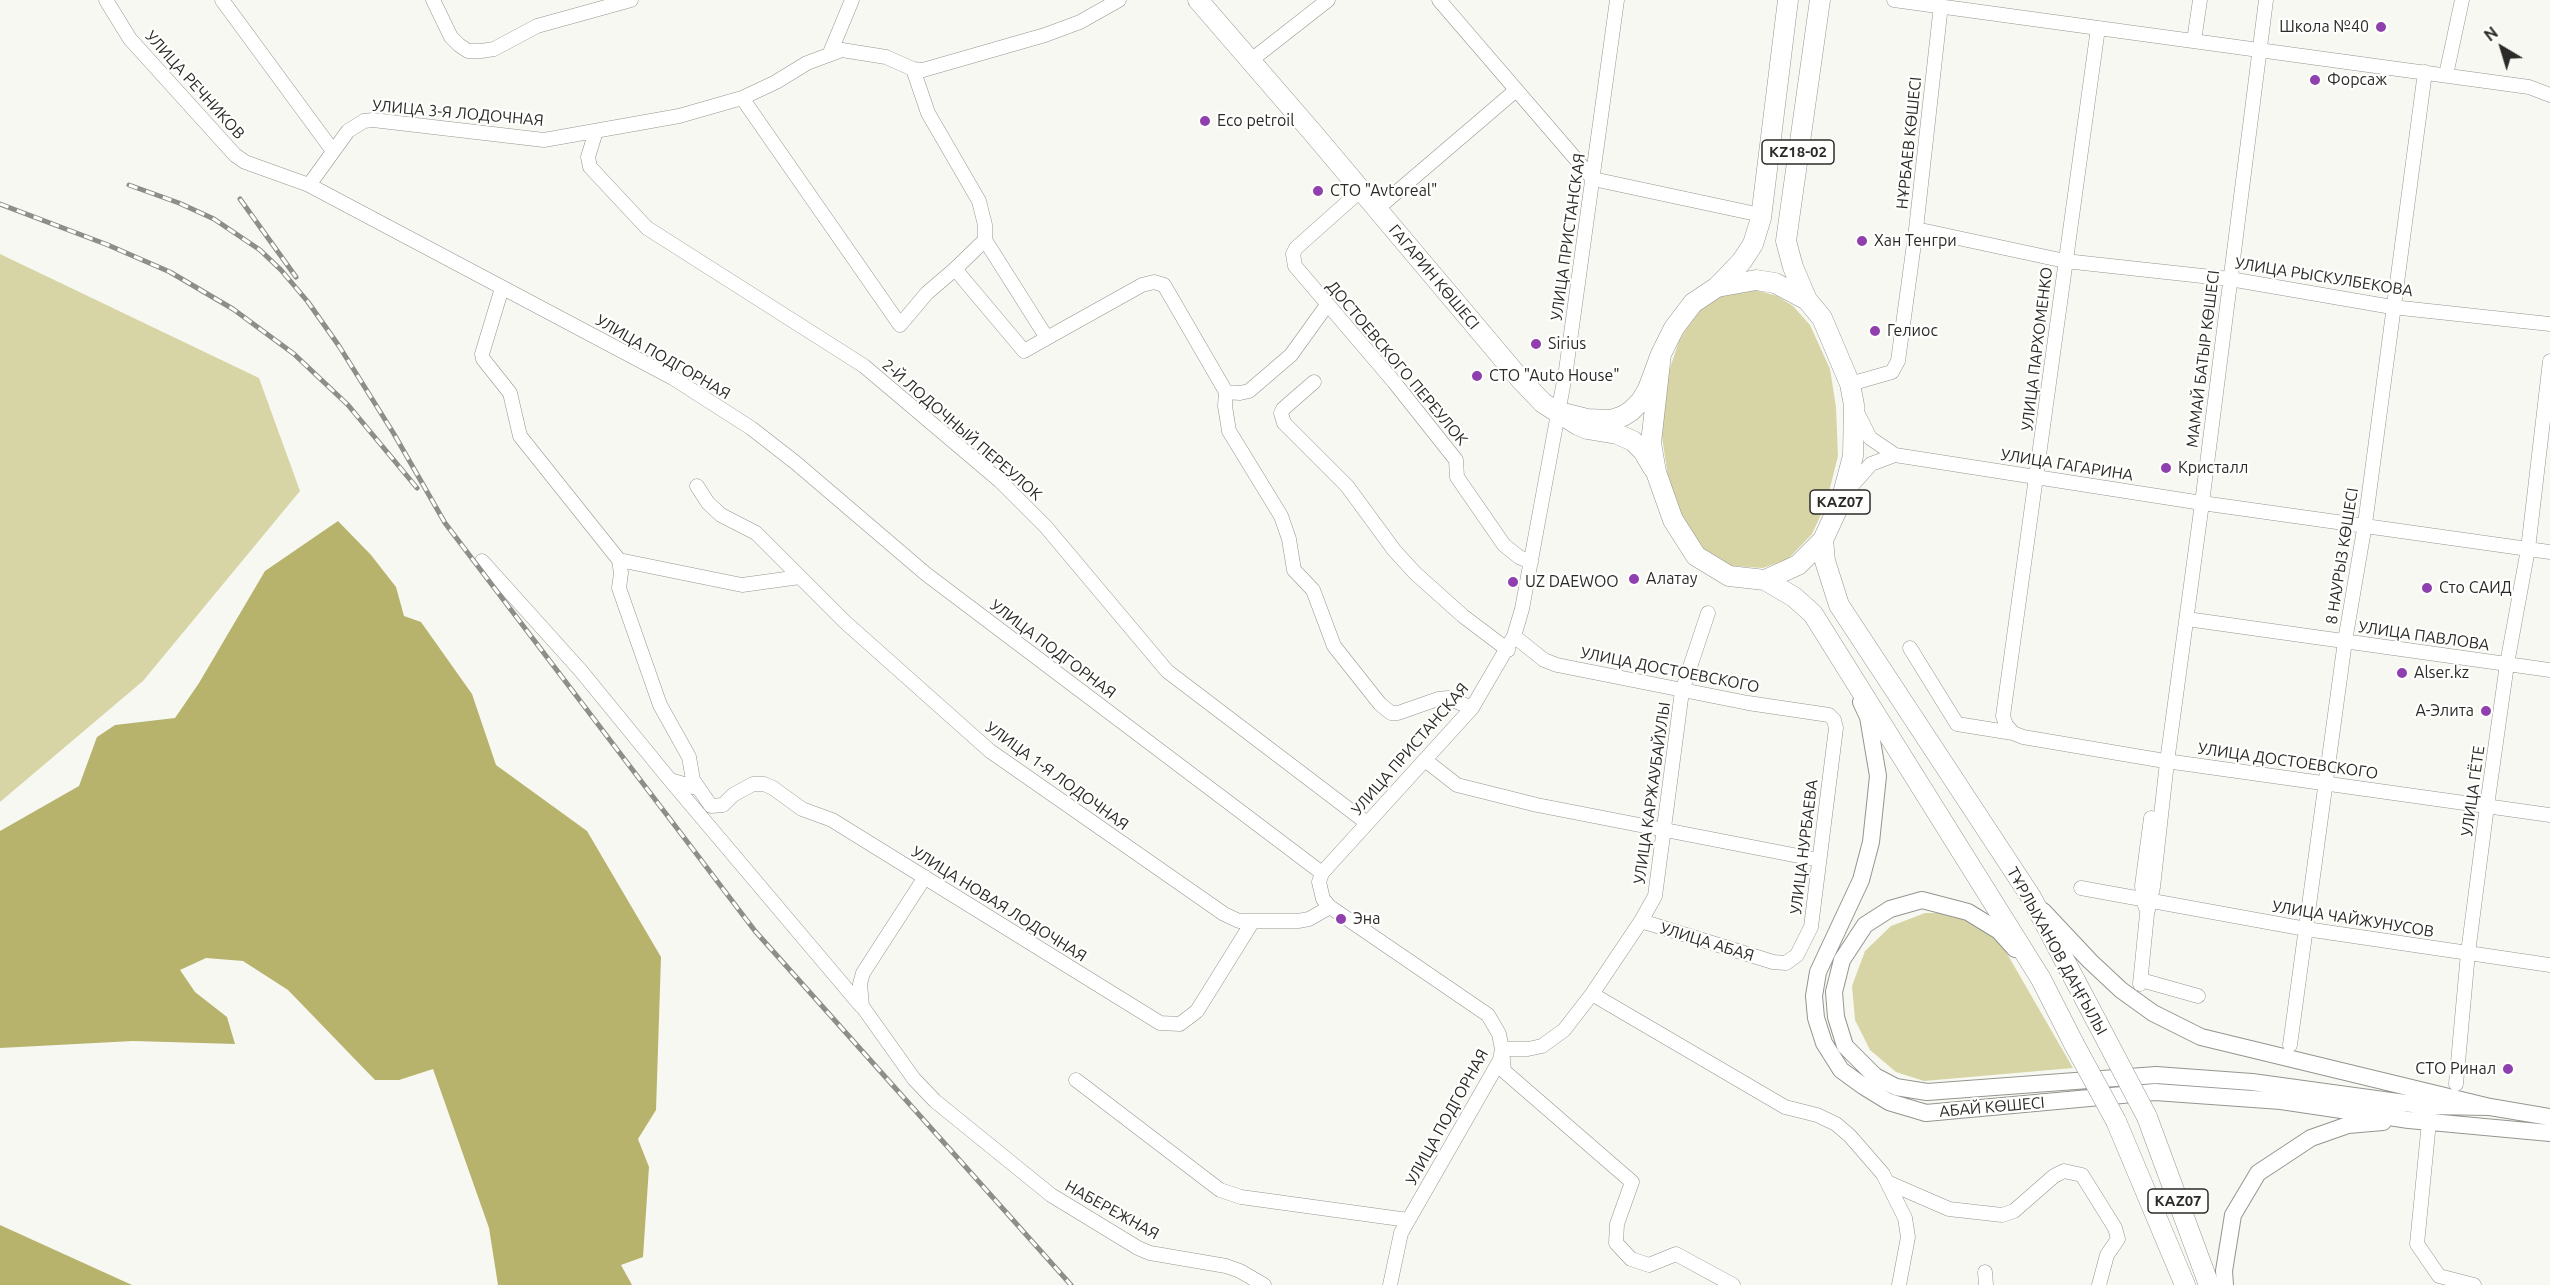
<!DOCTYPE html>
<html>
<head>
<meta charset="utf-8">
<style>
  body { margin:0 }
  #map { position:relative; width:2550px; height:1285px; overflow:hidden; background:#f8f8f3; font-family:Ubuntu,sans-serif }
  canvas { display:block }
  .north { position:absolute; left:2472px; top:18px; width:60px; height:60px; -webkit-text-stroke:4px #fffffe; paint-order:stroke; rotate:322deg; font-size:16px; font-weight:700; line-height:24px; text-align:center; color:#2b2a28 }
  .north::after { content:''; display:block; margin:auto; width:21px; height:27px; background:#2b2a28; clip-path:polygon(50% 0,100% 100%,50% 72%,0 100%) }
</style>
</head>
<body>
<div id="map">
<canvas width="2550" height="1285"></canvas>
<div class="north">N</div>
</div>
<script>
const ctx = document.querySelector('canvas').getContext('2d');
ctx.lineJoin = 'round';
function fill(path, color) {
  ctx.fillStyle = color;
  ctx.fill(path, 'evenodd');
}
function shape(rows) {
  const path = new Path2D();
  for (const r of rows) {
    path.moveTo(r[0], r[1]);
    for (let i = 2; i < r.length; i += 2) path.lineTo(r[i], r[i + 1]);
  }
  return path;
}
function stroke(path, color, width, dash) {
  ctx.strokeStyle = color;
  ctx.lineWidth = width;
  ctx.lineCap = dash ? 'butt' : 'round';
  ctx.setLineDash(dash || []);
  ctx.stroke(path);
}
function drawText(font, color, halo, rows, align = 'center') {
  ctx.font = font + ' Ubuntu,sans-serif';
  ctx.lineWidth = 4.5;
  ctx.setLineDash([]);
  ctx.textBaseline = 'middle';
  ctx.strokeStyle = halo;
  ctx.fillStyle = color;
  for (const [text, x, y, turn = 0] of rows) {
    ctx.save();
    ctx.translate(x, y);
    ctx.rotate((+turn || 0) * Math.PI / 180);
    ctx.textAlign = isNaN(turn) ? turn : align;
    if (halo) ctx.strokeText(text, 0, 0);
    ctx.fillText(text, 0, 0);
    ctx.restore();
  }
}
fill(shape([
  [0,254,259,378,300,491,143,681,0,802],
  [1756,290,1777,296,1793,306,1810,325,1830,369,1836,407,1838,456,1826,504,1812,534,1788,559,1763,568,1732,566,1704,551,1682,521,1669,484,1661,430,1668,374,1679,341,1691,320,1708,302,1728,293],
  [1925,913,1950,913,1979,923,2002,945,2073,1068,1924,1081,1896,1072,1870,1050,1855,1020,1852,986,1865,951,1891,926]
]), '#d7d5a6');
fill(shape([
  [338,521,371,555,396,587,404,616,421,622,472,694,496,765,587,831,661,957,656,1110,638,1139,649,1167,643,1257,621,1265,632,1285,498,1285,489,1228,433,1069,399,1080,375,1080,288,990,243,961,206,958,180,970,195,992,227,1017,235,1044,133,1041,0,1048,0,831,79,786,97,737,115,725,175,718,199,683,265,571],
  [0,1225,132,1285,0,1285]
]), '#b7b36d');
const minor = shape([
  [106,0,130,39,235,155,245,162,309,185,673,378,751,428,796,463,926,574,1322,873],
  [222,0,333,151],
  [433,0,451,37,459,45,468,51,481,51,494,49,537,26,631,0],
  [1439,0,1593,179,1761,215],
  [1894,0,2529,87,2550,95],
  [2098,28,2003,716,2006,725,2013,733,2023,737,2159,760,2550,815],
  [2194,41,2200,0],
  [830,53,852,0],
  [1250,61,1328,0],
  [913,69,928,113,979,201,985,225,985,240,955,269],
  [2446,75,2462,0],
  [742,98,900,325,927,293,955,269,1024,351,1047,338],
  [596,131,588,157,590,167,647,228,864,366,1000,481,1046,527,1167,671,1367,823],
  [309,185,348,131,364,121,373,120,544,140,679,116,742,98,776,82,807,63,842,50,886,57,913,69,923,70,1045,35,1080,22,1119,0],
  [1360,191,1296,248,1293,254,1295,266,1394,382,1456,460,1457,477,1504,545,1519,557,1531,562],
  [1377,209,1515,91],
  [1916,229,2065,261,2230,279,2392,307,2550,324],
  [985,240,1047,338,1142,285,1154,282,1164,285,1226,392,1225,406,1229,431,1281,516,1289,539,1294,570,1313,590,1334,646,1380,704,1391,713,1398,713,1438,699,1448,698,1472,708],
  [502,288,482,354,483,359,510,393,520,436,619,560,621,573,619,588,660,705,689,757,693,780,711,806,723,805,733,795,753,784,764,784,773,788,802,809,832,820,1160,1023,1180,1024,1197,1011,1253,921],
  [1314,382,1283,409,1281,413,1284,423,1347,486,1394,550,1415,573,1463,616,1508,650],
  [1850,384,1892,372,1898,361,1916,229,1941,5],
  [1226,392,1240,393,1249,391,1291,355,1327,305],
  [1856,410,1870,438,1895,455,2202,503,2550,552],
  [697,486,708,503,721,515,756,533,800,577],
  [1848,490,1871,464,1895,455],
  [619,560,742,585,800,577,845,622,990,751,1224,914,1239,921,1298,921,1309,919,1330,907],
  [482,561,581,671,670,780],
  [1708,613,1682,691,1655,896,1641,921,1592,994,1564,1030,1542,1046,1528,1049,1502,1049,1504,1071,1632,1182,1617,1224,1616,1243,1631,1259,1649,1265,1676,1254,1733,1285],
  [2187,619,2550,670],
  [1514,636,1544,660,1557,665,1748,703,1829,715,1834,720,1836,728,1811,927,1797,955,1786,963,1773,962,1641,921],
  [1910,648,1957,724,2013,733],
  [1425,760,1457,785,1537,805,1819,860],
  [697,788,670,780,861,1006],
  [925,877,863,973,860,984,862,1006,914,1079,935,1101,1051,1195,1138,1248,1150,1253,1226,1266,1240,1271,1264,1285],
  [2081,888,2306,929,2550,965],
  [2145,906,2142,886,2151,818],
  [2141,980,2198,996],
  [2140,984,2147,914,2153,887,2167,762,2202,503,2266,0],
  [1592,994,1785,1107,1817,1115,1836,1124,1850,1136,1883,1174,1905,1218,1908,1237,1899,1285],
  [2290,1045,2345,641,2365,524,2425,72],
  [1076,1080,1220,1190,1241,1197,1408,1220],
  [2456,1084,2468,953,2487,806,2507,664,2528,549,2550,361],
  [2429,1122,2417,1244,2439,1276,2474,1285],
  [1889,1183,1949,1209,2002,1215,2014,1211,2054,1176,2064,1171,2082,1175,2115,1228,2118,1239,2107,1255,2099,1285],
  [1985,1272,1986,1285],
  [1390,1285,1401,1233,1500,1060,1502,1049,1499,1034,1488,1015,1330,907,1323,899,1319,882,1322,873,1472,708,1514,636,1522,609,1566,370,1617,0]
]);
const major = shape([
  [1861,702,1868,717,1878,776,1871,842,1861,880,1818,972,1814,996,1816,1018,1824,1043,1841,1070,1863,1086,1889,1102,1926,1113,2155,1092,2281,1101,2409,1120,2550,1133],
  [2043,911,2090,961,2121,990,2153,1013,2201,1037,2490,1107,2550,1117],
  [2015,949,1999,931,1968,912,1922,900,1890,909,1865,925,1842,960,1834,992,1836,1017,1845,1046,1875,1076,1896,1087,1927,1092,2156,1075,2252,1082,2427,1106,2490,1107],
  [2225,1285,2224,1271,2233,1215,2258,1173,2311,1138,2348,1125,2383,1122]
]);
const highway = shape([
  [1198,0,1313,133,1521,380,1543,403,1578,425,1587,429,1617,434,1633,441,1643,451,1653,468],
  [1717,287,1742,261,1753,244,1761,218,1788,0],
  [1807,300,1793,267,1786,241,1820,0],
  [1559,412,1587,419,1611,420,1623,416,1631,411,1641,401,1648,389,1661,354,1674,328,1693,303,1717,287,1756,280,1775,283,1807,300,1822,318,1850,384,1854,405,1853,456,1841,501,1823,540,1798,565,1765,580,1729,576,1696,556,1673,520,1656,472,1651,443,1661,354],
  [1823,540,1825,561,1839,605,2031,897,2097,1022],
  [1765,580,1794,597,1813,614,2041,979,2074,1044],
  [2147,1117,2209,1285],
  [2116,1121,2185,1285]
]);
stroke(minor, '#959590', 15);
stroke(major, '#959590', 18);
stroke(highway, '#959590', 21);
stroke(minor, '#fff', 14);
stroke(major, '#fff', 16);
stroke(highway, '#fff', 20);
const rail = shape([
  [129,185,179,203,214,219,260,250,281,270,308,302,339,346,394,434,445,523,755,931,1071,1285],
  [240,199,296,277],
  [0,204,108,245,170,272,233,309,294,354,348,405,417,488]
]);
stroke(rail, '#8d8d89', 5);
stroke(rail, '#fffffe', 3, [9]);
const highwayBridge = shape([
  [2097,1022,2147,1117],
  [2074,1044,2116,1121]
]);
stroke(highwayBridge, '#959590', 21, []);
stroke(highwayBridge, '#fff', 20);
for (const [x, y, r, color] of [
  [2381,27,6,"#903fae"],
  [2315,80,6,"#903fae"],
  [1205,121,6,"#903fae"],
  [1318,191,6,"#903fae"],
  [1862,241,6,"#903fae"],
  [1875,331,6,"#903fae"],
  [1536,344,6,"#903fae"],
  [1477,376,6,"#903fae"],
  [2166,468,6,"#903fae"],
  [1634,579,6,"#903fae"],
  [1513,582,6,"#903fae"],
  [2427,588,6,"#903fae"],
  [2402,673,6,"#903fae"],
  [2486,711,6,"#903fae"],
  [1341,919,6,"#903fae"],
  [2508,1069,6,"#903fae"]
]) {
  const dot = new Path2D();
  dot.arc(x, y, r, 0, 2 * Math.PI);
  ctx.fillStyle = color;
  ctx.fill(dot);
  stroke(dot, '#fffffe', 2);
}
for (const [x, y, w] of [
  [1798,152,72],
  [1840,502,60],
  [2178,1201,60]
]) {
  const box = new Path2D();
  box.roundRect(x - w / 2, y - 12, w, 24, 4.5);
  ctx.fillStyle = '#fffffe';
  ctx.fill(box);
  stroke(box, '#2b2a28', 1.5);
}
drawText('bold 15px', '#2b2a28', null, [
  ["KZ18-02",1798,152],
  ["KAZ07",1840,502],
  ["KAZ07",2178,1201]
]);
drawText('16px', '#2b2a28', '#fffffe', [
  ["Школа №40",2369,27,"right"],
  ["Форсаж",2327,80],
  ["Eco petroil",1217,121],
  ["СТО \"Avtoreal\"",1330,191],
  ["Хан Тенгри",1874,241],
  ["Гелиос",1887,331],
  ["Sirius",1548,344],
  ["СТО \"Auto House\"",1489,376],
  ["Кристалл",2178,468],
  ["Алатау",1646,579],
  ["UZ DAEWOO",1525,582],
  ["Сто САИД",2439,588],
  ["Alser.kz",2414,673],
  ["А-Элита",2474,711,"right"],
  ["Эна",1353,919],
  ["СТО Ринал",2496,1069,"right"]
], 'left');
drawText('16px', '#2b2a28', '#fffffe', [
  ["УЛИЦА РЕЧНИКОВ",195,85,48],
  ["УЛИЦА 3-Я ЛОДОЧНАЯ",458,113,5],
  ["НҰРБАЕВ КӨШЕСІ",1909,143,-84],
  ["УЛИЦА ПРИСТАНСКАЯ",1568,237,-82],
  ["ГАГАРИН КӨШЕСІ",1434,277,50],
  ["УЛИЦА РЫСКУЛБЕКОВА",2324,277,9],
  ["УЛИЦА ПАРХОМЕНКО",2037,349,-83],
  ["УЛИЦА ПОДГОРНАЯ",663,357,30],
  ["МАМАЙ БАТЫР КӨШЕСІ",2203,359,-83],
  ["ДОСТОЕВСКОГО ПЕРЕУЛОК",1397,363,50],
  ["2-Й ЛОДОЧНЫЙ ПЕРЕУЛОК",962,430,41],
  ["УЛИЦА ГАГАРИНА",2067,465,9],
  ["8 НАУРЫЗ КӨШЕСІ",2342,556,-81],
  ["УЛИЦА ПАВЛОВА",2424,636,8],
  ["УЛИЦА ПОДГОРНАЯ",1053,649,37],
  ["УЛИЦА ДОСТОЕВСКОГО",1670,670,11],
  ["УЛИЦА ПРИСТАНСКАЯ",1410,749,-49],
  ["УЛИЦА ДОСТОЕВСКОГО",2288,761,8],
  ["УЛИЦА 1-Я ЛОДОЧНАЯ",1057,776,36],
  ["УЛИЦА ГЁТЕ",2473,791,-82],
  ["УЛИЦА КАРЖАУБАЙУЛЫ",1652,793,-82],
  ["УЛИЦА НУРБАЕВА",1804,847,-83],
  ["УЛИЦА НОВАЯ ЛОДОЧНАЯ",999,904,32],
  ["УЛИЦА ЧАЙЖУНУСОВ",2353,919,9],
  ["УЛИЦА АБАЯ",1707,942,17],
  ["ТҰРЛЫХАНОВ ДАҢҒЫЛЫ",2057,951,61],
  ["АБАЙ КӨШЕСІ",1992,1107,-5],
  ["УЛИЦА ПОДГОРНАЯ",1447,1117,-61],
  ["НАБЕРЕЖНАЯ",1112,1210,29]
]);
</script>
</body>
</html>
